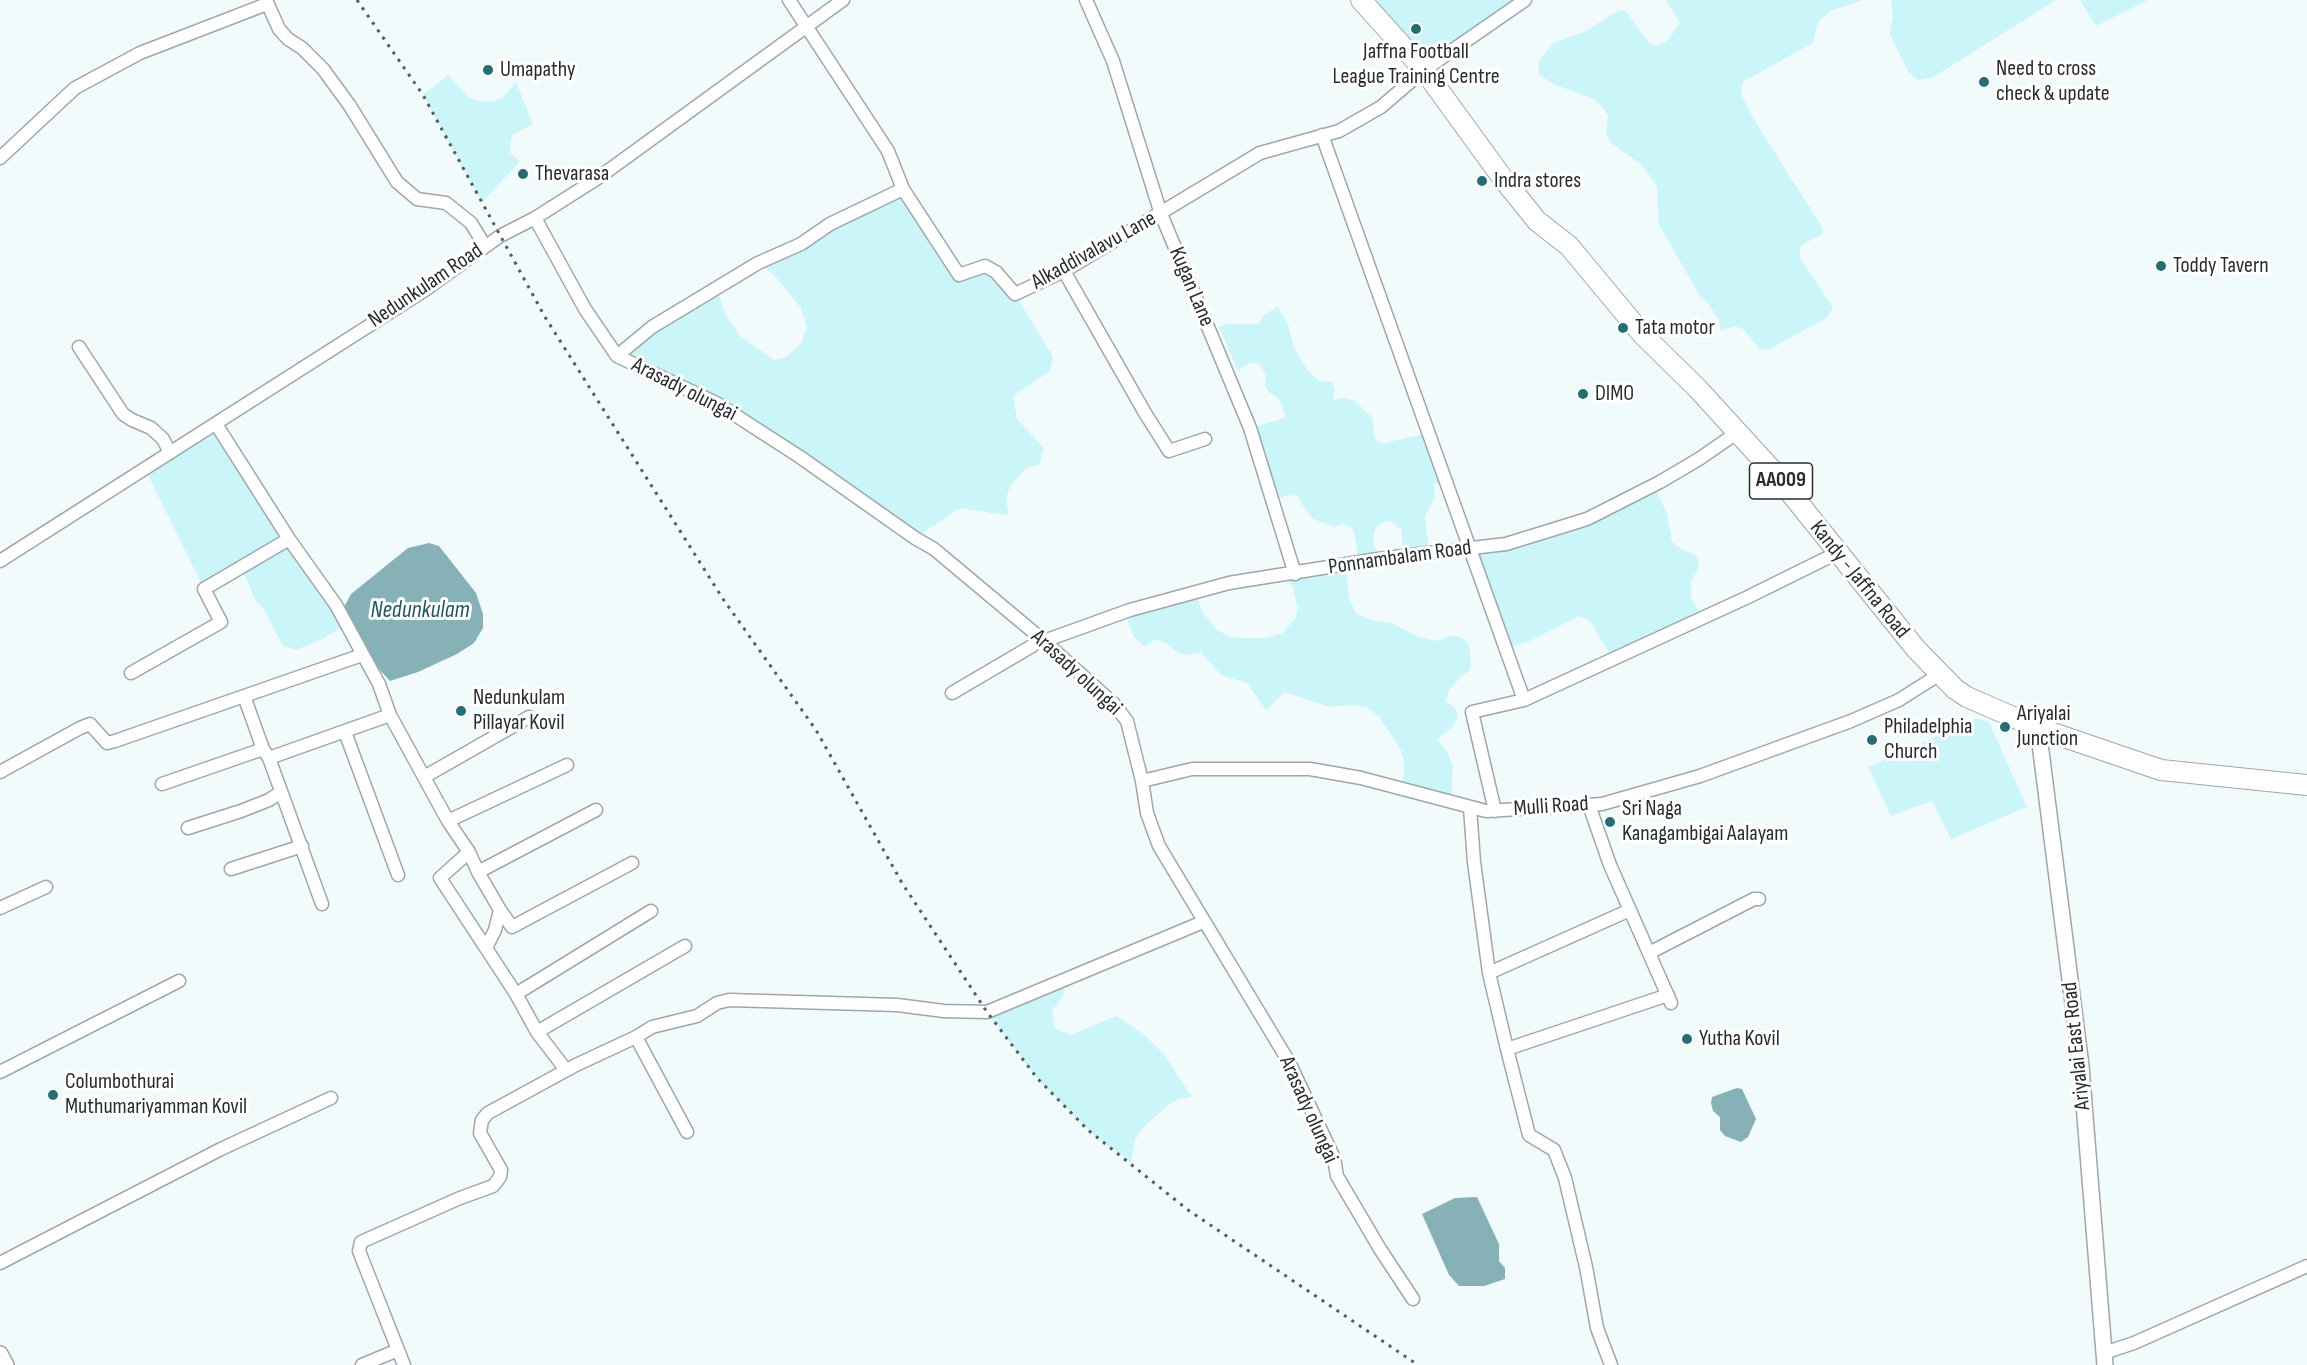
<!DOCTYPE html>
<html>
<head>
<meta charset="utf-8">
<style>
  body { margin:0 }
  canvas { display:block; background:#f2fbfc }
</style>
</head>
<body>
<canvas width="2307" height="1365"></canvas>
<script>
const ctx = document.querySelector('canvas').getContext('2d');
ctx.lineJoin = 'round';
function fill(path, color) {
  ctx.fillStyle = color;
  ctx.fill(path, 'evenodd');
}
function shape(rows) {
  const path = new Path2D();
  for (const r of rows) {
    path.moveTo(r[0], r[1]);
    for (let i = 2; i < r.length; i += 2) path.lineTo(r[i], r[i + 1]);
  }
  return path;
}
function stroke(path, color, width, dash) {
  ctx.strokeStyle = color;
  ctx.lineWidth = width;
  ctx.lineCap = dash ? 'butt' : 'round';
  ctx.setLineDash(dash || []);
  ctx.stroke(path);
}
function drawText(font, color, halo, rows, align = 'center') {
  ctx.font = font + ' "Sofia Sans Condensed",sans-serif';
  ctx.lineWidth = 6;
  ctx.setLineDash([]);
  ctx.textBaseline = 'middle';
  ctx.strokeStyle = halo;
  ctx.fillStyle = color;
  for (const [text, x, y, turn = 0] of rows) {
    ctx.save();
    ctx.translate(x, y);
    ctx.rotate((+turn || 0) * Math.PI / 180);
    ctx.textAlign = isNaN(turn) ? turn : align;
    if (halo) ctx.strokeText(text, 0, 0);
    ctx.fillText(text, 0, 0);
    ctx.restore();
  }
}
fill(shape([
  [1361,0,1525,0,1424,70],
  [1666,0,1863,0,1830,11,1818,22,1813,43,1744,81,1741,88,1742,96,1753,118,1822,227,1823,234,1801,245,1799,257,1833,307,1828,317,1768,350,1760,349,1743,329,1735,326,1721,331,1719,320,1708,303,1700,296,1659,225,1657,186,1642,165,1612,144,1606,135,1608,115,1601,105,1591,98,1553,84,1539,75,1539,61,1553,43,1586,31,1618,11,1625,10,1649,43,1657,46,1668,40,1680,23],
  [1891,0,2056,0,1932,78,1918,80,1908,72,1890,34,1893,17],
  [2080,0,2148,0,2096,26],
  [448,75,470,98,479,101,492,102,502,98,516,82,533,124,512,135,510,144,510,153,520,161,482,203,423,95],
  [903,189,958,274,985,266,1015,294,1053,357,1050,371,1013,396,1017,419,1044,448,1039,465,1026,468,1010,486,1006,499,1009,516,960,508,915,538,718,404,617,356,716,287,725,313,740,336,774,360,785,358,801,344,807,326,800,307,789,293,775,276,758,263],
  [1278,307,1288,324,1294,347,1308,371,1318,380,1332,382,1335,390,1333,400,1344,398,1356,401,1363,409,1373,418,1374,437,1378,442,1384,443,1428,433,1446,481,1434,484,1435,498,1425,517,1429,552,1404,555,1401,529,1390,521,1380,524,1375,529,1373,541,1378,559,1357,562,1357,547,1353,529,1347,525,1341,524,1334,527,1313,519,1305,510,1299,497,1292,495,1272,499,1250,428,1285,418,1285,413,1279,399,1268,391,1265,385,1266,376,1260,364,1249,363,1238,371,1219,327,1229,324,1258,324,1265,314],
  [216,424,346,625,322,639,296,650,283,646,263,608,255,600,242,568,204,589,145,469],
  [1654,485,1667,514,1672,542,1681,549,1694,554,1699,560,1699,566,1691,583,1691,597,1702,618,1613,659,1590,621,1579,616,1528,642,1505,648,1471,548,1587,519],
  [1346,564,1349,598,1356,614,1375,621,1391,623,1419,637,1437,641,1449,636,1458,636,1465,640,1469,646,1471,661,1470,671,1461,676,1448,692,1446,701,1455,708,1458,717,1451,729,1437,739,1448,754,1453,766,1451,802,1398,789,1404,775,1404,762,1401,750,1379,717,1368,708,1352,705,1329,707,1285,692,1266,710,1247,683,1221,675,1201,652,1186,655,1177,652,1164,642,1155,639,1145,647,1134,637,1128,622,1130,610,1200,591,1198,600,1203,613,1217,630,1231,637,1245,638,1265,638,1283,633,1296,617,1298,608,1293,588,1284,576],
  [1977,718,1989,722,2027,807,1951,839,1932,801,1891,816,1868,767],
  [1063,986,1064,994,1052,1011,1054,1028,1071,1035,1116,1016,1142,1033,1163,1053,1192,1097,1179,1099,1169,1104,1143,1128,1135,1140,1131,1163,1088,1130,1037,1078,987,1012]
]), '#caf5f9');
fill(shape([
  [429,543,439,546,476,593,483,614,483,628,474,643,457,654,418,672,390,681,379,669,344,607,351,594,408,548],
  [1737,1088,1742,1089,1756,1119,1748,1137,1741,1142,1725,1136,1720,1130,1720,1117,1713,1111,1711,1103,1712,1097],
  [1477,1197,1499,1244,1499,1261,1505,1268,1505,1279,1484,1286,1459,1286,1449,1275,1422,1214,1455,1198]
]), '#86b2b7');
const minor = shape([
  [266,0,279,29,288,39,302,48,323,69,350,106,397,182,417,199,446,203,471,223,485,246],
  [789,0,888,151,903,189,959,275,985,266,996,272,1015,294,1064,271,1260,153,1339,131,1381,107,1424,70,1525,0],
  [1086,0,1113,61,1161,214,1250,428,1295,574],
  [1322,135,1524,700,1472,712,1495,811],
  [0,158,75,88,140,53,267,4],
  [535,218,585,309,617,356,718,404,800,457,915,538,934,549,1044,641,1113,703,1127,721,1142,781,1147,813,1159,846,1289,1062,1334,1158,1337,1176,1380,1249,1413,1299],
  [1064,271,1145,413,1169,451,1205,439],
  [79,347,123,414,132,420,151,428,163,439,170,453],
  [617,356,652,327,758,263,801,244,830,224,903,189],
  [216,424,289,539,336,605,379,684,390,715,448,821,469,852,440,878,516,994,537,1032,566,1070],
  [0,561,425,290,500,236,535,218,598,178,843,0],
  [1044,641,1130,610,1229,583,1378,559,1506,544,1587,519,1660,482,1699,459,1738,432],
  [131,673,221,622,204,589,289,539],
  [952,693,1032,646,1040,638],
  [244,696,263,749,269,758,390,715],
  [1524,700,1748,597,1837,553],
  [345,732,398,875],
  [269,758,322,904],
  [0,772,80,728,90,724,107,743,115,741,362,655],
  [424,777,529,717],
  [1142,781,1192,769,1310,769,1361,778,1486,811,1602,804,1700,776,1851,721,1899,700,1940,674],
  [162,784,263,749],
  [1589,805,1610,865,1671,1003],
  [1470,808,1474,862,1489,973,1507,1049,1529,1135,1554,1150,1565,1178,1586,1267,1597,1328,1611,1365],
  [448,821,567,765],
  [188,828,241,811,269,800,281,792],
  [469,852,478,872,596,810],
  [231,869,302,846],
  [478,872,500,910,495,930,486,948],
  [0,908,46,887],
  [500,910,512,927,632,863],
  [1649,953,1754,899,1759,899],
  [1489,973,1630,910],
  [516,994,651,911],
  [537,1032,685,946],
  [1507,1049,1668,995],
  [0,1072,179,981],
  [687,1132,636,1037,652,1027,697,1016,717,1003,729,1000,897,1005,944,1011,987,1012,1203,922],
  [0,1263,221,1149,331,1098],
  [398,1350,404,1365],
  [2104,1353,2134,1343,2307,1266],
  [362,1365,398,1350,359,1251,361,1242,460,1198,493,1186,500,1177,501,1170,480,1133,482,1120,488,1113,576,1065,636,1037]
]);
const tertiary = shape([
  [2038,728,2081,1066,2105,1365],
  [0,1354,6,1365]
]);
const trunk = shape([
  [1361,0,1424,70,1504,180,1537,221,1569,246,1643,335,1698,389,1772,470,1916,649,1955,689,1967,697,2038,728,2161,770,2307,785]
]);
stroke(minor, '#9fa7a8', 15);
stroke(tertiary, '#9fa7a8', 18);
stroke(trunk, '#9fa7a8', 22);
stroke(minor, '#fff', 12);
stroke(tertiary, '#fff', 15);
stroke(trunk, '#fff', 20);
stroke(shape([
  [357,0,423,95,545,317,723,599,816,730,902,883,987,1012,1037,1078,1088,1130,1188,1210,1418,1365]
]), '#565b5c', 3, [3, 6]);
for (const [x, y, r, color] of [
  [1416,29,6,"#246f76"],
  [488,70,6,"#246f76"],
  [1984,82,6,"#246f76"],
  [523,174,6,"#246f76"],
  [1482,181,6,"#246f76"],
  [2161,266,6,"#246f76"],
  [1623,328,6,"#246f76"],
  [1583,394,6,"#246f76"],
  [461,711,6,"#246f76"],
  [2005,727,6,"#246f76"],
  [1872,740,6,"#246f76"],
  [1610,822,6,"#246f76"],
  [1687,1039,6,"#246f76"],
  [53,1095,6,"#246f76"]
]) {
  const dot = new Path2D();
  dot.arc(x, y, r, 0, 2 * Math.PI);
  ctx.fillStyle = color;
  ctx.fill(dot);
  stroke(dot, '#fff', 2);
}
for (const [x, y, w] of [
  [1781,481,63]
]) {
  const box = new Path2D();
  box.roundRect(x - w / 2, y - 18, w, 36, 4.5);
  ctx.fillStyle = '#fff';
  ctx.fill(box);
  stroke(box, '#2a2d2e', 1.5);
}
drawText('bold 21px', '#2a2d2e', null, [
  ["AA009",1781,481]
]);
drawText('22px', '#2a2d2e', '#fff', [
  ["Jaffna Football",1416,52,"center"],
  ["League Training Centre",1416,77,"center"],
  ["Need to cross",1996,69],
  ["check & update",1996,94],
  ["Umapathy",500,70],
  ["Thevarasa",535,174],
  ["Indra stores",1494,181],
  ["Toddy Tavern",2173,266],
  ["Tata motor",1635,328],
  ["DIMO",1595,394],
  ["Nedunkulam",473,698],
  ["Pillayar Kovil",473,723],
  ["Ariyalai",2017,714],
  ["Junction",2017,739],
  ["Philadelphia",1884,727],
  ["Church",1884,752],
  ["Sri Naga",1622,809],
  ["Kanagambigai Aalayam",1622,834],
  ["Yutha Kovil",1699,1039],
  ["Columbothurai",65,1082],
  ["Muthumariyamman Kovil",65,1107]
], 'left');
drawText('22px', '#2a2d2e', '#fff', [
  ["Alkaddivalavu Lane",1094,251,-29],
  ["Nedunkulam Road",426,286,-34],
  ["Kugan Lane",1191,287,67],
  ["Arasady olungai",684,390,27],
  ["Ponnambalam Road",1400,558,-8],
  ["Kandy - Jaffna Road",1859,580,51],
  ["Arasady olungai",1076,673,43],
  ["Mulli Road",1551,807,-4],
  ["Ariyalai East Road",2077,1046,-96],
  ["Arasady olungai",1308,1110,66]
]);
drawText('italic 24px', '#1b595f', '#fff', [
  ["Nedunkulam",420,611]
]);
</script>
</body>
</html>
